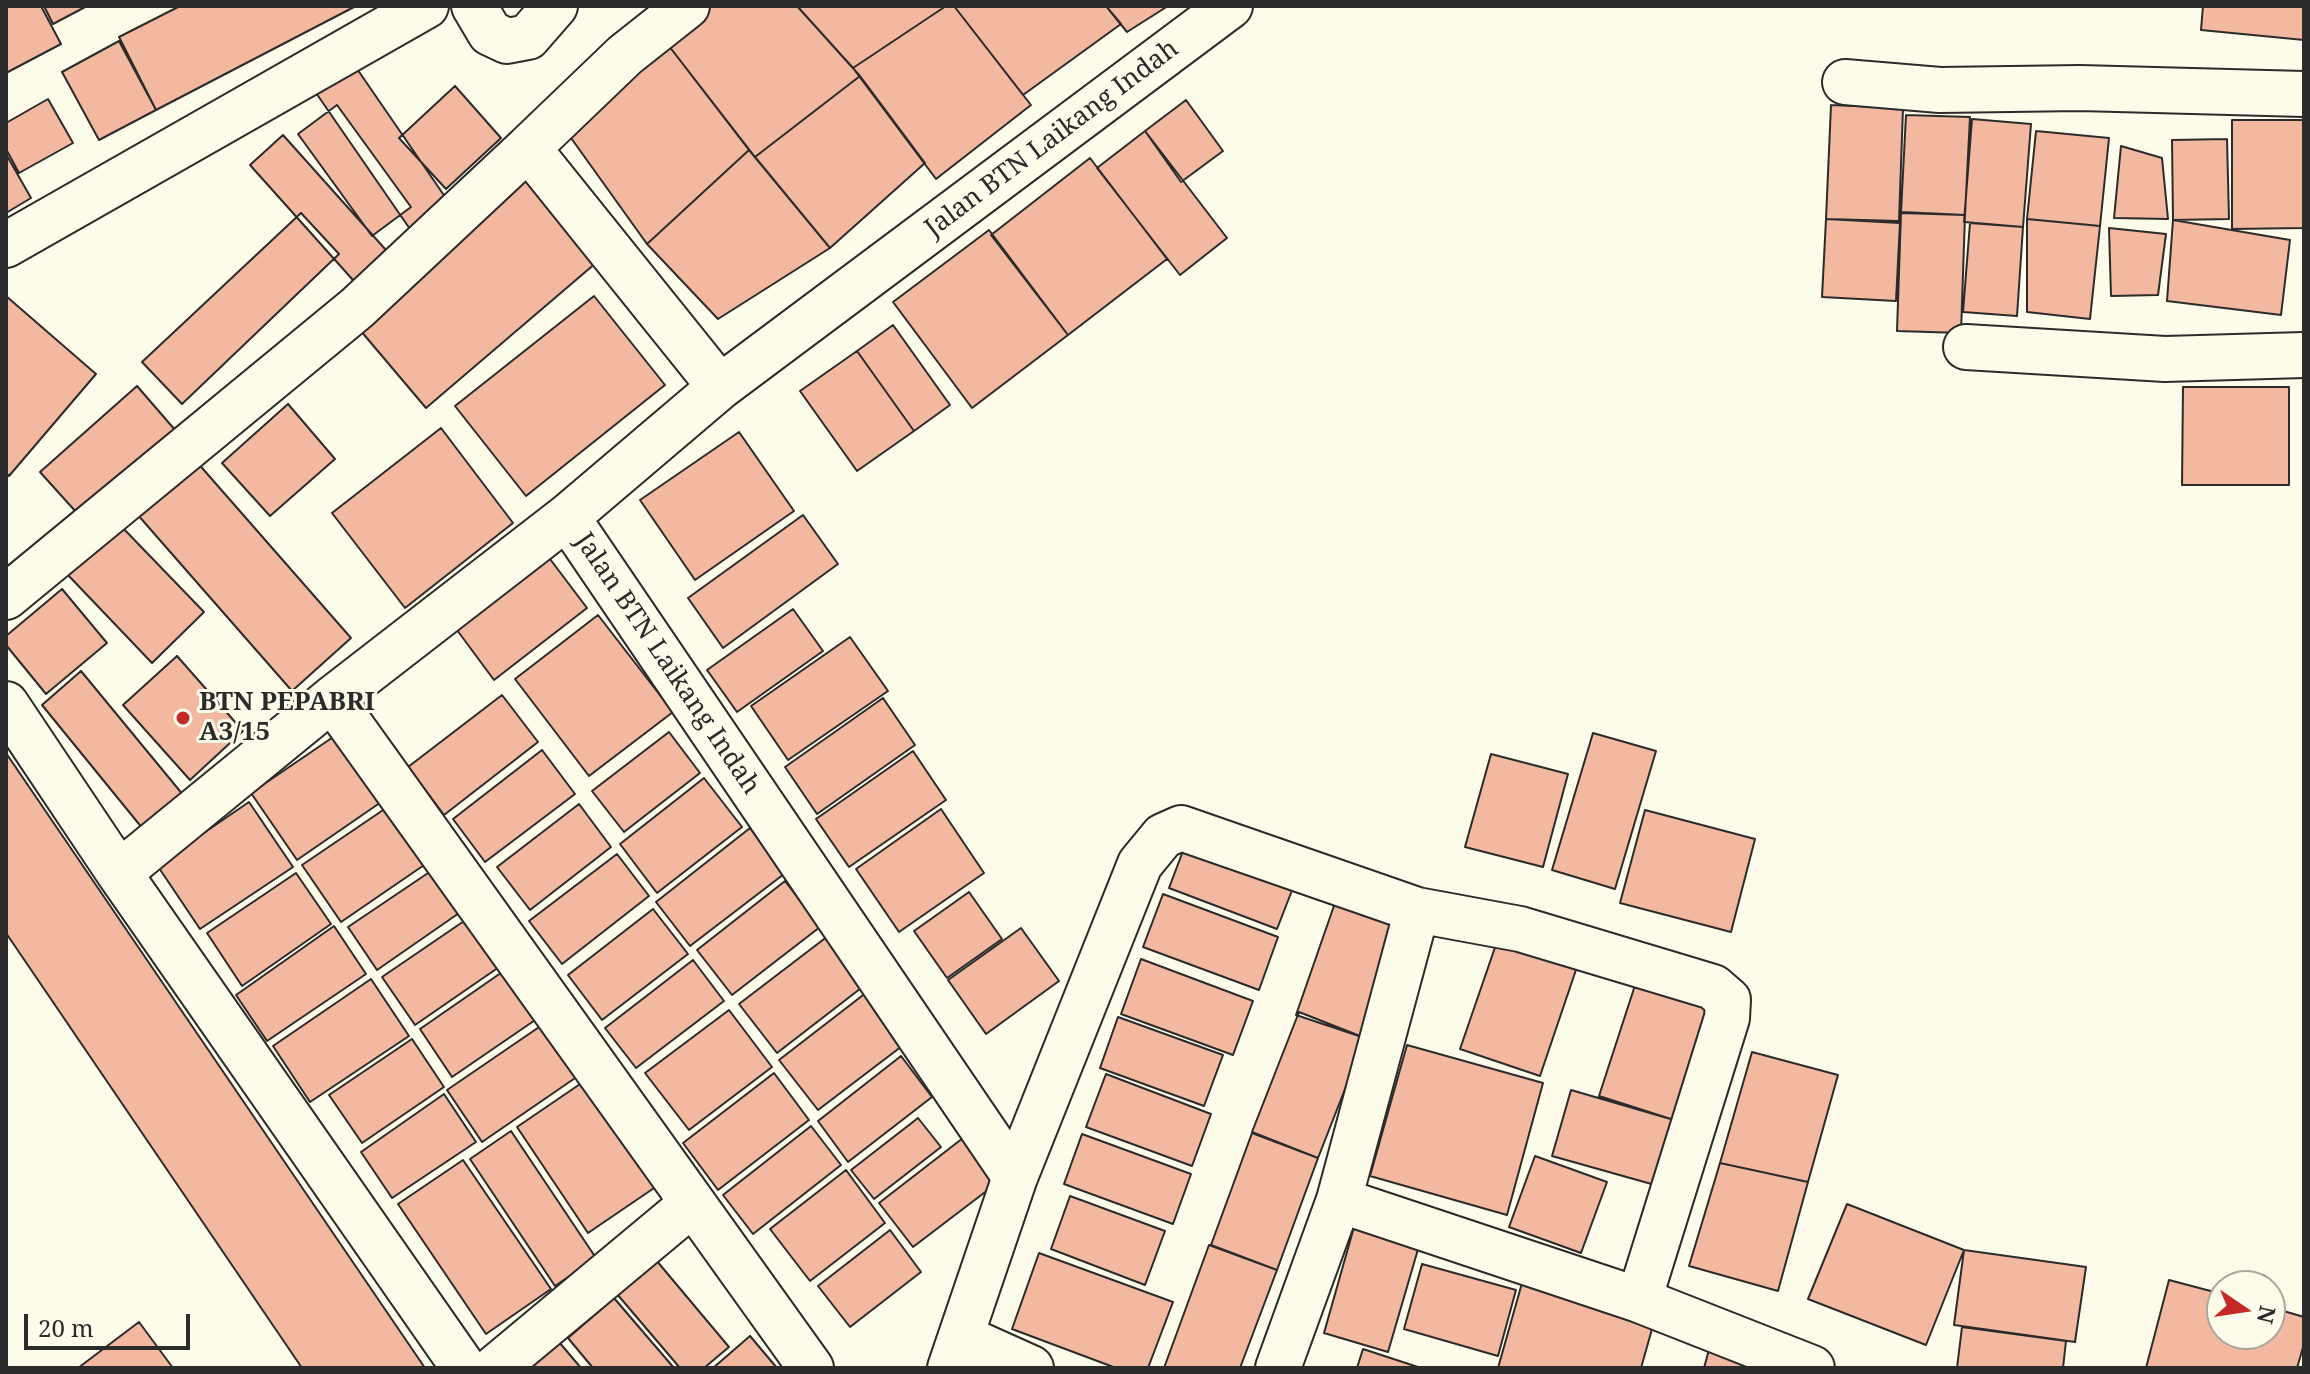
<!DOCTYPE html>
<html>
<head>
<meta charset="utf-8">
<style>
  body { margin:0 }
  #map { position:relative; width:2310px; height:1374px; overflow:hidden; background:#fdfbea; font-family:"Noto Serif",serif }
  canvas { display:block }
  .frame { position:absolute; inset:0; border:8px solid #2b2b2b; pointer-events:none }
  .north { position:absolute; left:2206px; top:1270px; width:80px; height:80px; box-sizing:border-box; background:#fdfbea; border:2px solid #a9a89e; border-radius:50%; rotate:103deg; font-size:22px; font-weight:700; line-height:32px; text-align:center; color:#2b2b2b }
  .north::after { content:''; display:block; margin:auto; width:28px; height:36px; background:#c62828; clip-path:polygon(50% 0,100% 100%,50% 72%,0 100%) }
  .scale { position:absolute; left:24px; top:1314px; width:166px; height:36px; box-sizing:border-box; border:4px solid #2b2b2b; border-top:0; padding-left:10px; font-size:24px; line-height:28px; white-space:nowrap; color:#2b2b2b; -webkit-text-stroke:6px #fdfbea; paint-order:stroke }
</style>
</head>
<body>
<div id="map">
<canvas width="2310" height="1374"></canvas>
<div class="frame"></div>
<div class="north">N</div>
<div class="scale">20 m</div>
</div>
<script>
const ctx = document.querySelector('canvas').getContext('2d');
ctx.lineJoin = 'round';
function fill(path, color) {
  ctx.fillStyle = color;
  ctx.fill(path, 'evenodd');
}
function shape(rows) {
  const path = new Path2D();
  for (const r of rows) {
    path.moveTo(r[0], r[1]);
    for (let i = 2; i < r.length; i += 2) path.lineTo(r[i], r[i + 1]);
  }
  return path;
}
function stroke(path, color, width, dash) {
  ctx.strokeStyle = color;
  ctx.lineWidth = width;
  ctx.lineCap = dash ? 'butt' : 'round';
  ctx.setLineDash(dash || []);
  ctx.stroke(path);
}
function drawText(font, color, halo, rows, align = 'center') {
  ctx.font = font + ' "Noto Serif",serif';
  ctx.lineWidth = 6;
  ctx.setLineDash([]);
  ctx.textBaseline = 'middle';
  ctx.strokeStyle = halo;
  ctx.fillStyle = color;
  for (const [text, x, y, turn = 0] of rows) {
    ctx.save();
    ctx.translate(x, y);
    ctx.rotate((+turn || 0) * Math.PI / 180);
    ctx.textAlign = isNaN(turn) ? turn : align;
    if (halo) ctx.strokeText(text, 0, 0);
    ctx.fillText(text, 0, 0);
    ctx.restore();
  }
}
const building = shape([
  [6,6,41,6,61,44,6,73,6,6],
  [44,6,87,6,53,24,44,6],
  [180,6,356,6,156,110,119,37,180,6],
  [704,6,797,6,860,76,755,157,662,37,704,6],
  [797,6,946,6,853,68,797,6],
  [946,6,954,6,1031,105,936,179,853,68,946,6],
  [954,6,1106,6,1121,24,1023,95,954,6],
  [1106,6,1168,6,1127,32,1106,6],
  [2203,6,2304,6,2304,40,2201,30,2203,6],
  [662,37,749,150,647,244,561,124,662,37],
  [119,41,156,110,99,140,62,72,119,41],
  [353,63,450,204,412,232,314,90,353,63],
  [860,76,925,163,830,248,755,157,860,76],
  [455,86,501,138,446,189,399,138,455,86],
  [48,99,73,143,19,173,6,149,6,123,48,99],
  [1186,100,1223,151,1181,182,1145,131,1186,100],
  [337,105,411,207,372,236,298,134,337,105],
  [1831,105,1903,108,1899,221,1826,219,1831,105],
  [1906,115,1970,117,1965,215,1901,212,1906,115],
  [1972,119,2031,124,2023,227,1964,222,1972,119],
  [2232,120,2304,120,2304,228,2232,229,2232,120],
  [1145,131,1227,238,1180,275,1097,168,1145,131],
  [2036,131,2109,138,2100,226,2027,219,2036,131],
  [283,135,394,259,361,289,250,165,283,135],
  [2227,139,2229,219,2173,220,2172,140,2227,139],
  [2121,146,2162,158,2168,219,2114,218,2121,146],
  [749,150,830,248,718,319,647,244,749,150],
  [6,154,31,198,6,213,6,154],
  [1090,158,1167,259,1068,335,991,235,1090,158],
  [526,177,597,262,426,408,355,324,526,177],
  [301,213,339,254,182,404,142,362,301,213],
  [1901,213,1965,215,1961,333,1897,331,1901,213],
  [1826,219,1900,223,1896,301,1822,297,1826,219],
  [2027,219,2100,226,2090,319,2027,312,2027,219],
  [2173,220,2290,240,2281,315,2167,301,2173,220],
  [1970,223,2023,227,2017,316,1963,312,1970,223],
  [2109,228,2166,234,2158,295,2111,296,2109,228],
  [989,230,1068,335,972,408,893,302,989,230],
  [6,296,96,374,9,476,6,473,6,296],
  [594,296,665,385,526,496,455,406,594,296],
  [893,325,950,405,914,431,857,351,893,325],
  [857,351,914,431,857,471,800,391,857,351],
  [137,386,182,438,86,523,40,472,137,386],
  [2183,387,2289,387,2289,485,2182,485,2183,387],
  [288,404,335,459,270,516,222,463,288,404],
  [441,428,513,523,405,608,332,513,441,428],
  [739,432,794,511,695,580,640,500,739,432],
  [196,461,351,638,292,691,137,514,196,461],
  [803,515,838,564,723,648,688,598,803,515],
  [120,525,204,612,152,663,68,575,120,525],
  [547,555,587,608,494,680,454,626,547,555],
  [62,589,107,643,46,694,6,645,6,636,62,589],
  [793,609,823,651,737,712,707,670,793,609],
  [598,615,673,712,589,776,515,679,598,615],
  [850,637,888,691,788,760,751,706,850,637],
  [177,656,243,731,190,780,123,705,177,656],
  [81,671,184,796,143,829,42,705,81,671],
  [502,695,538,742,444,815,408,767,502,695],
  [883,698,915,745,817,814,785,767,883,698],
  [342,731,387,798,297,860,251,793,342,731],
  [669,732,700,773,624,832,592,791,669,732],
  [1593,733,1656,751,1615,889,1552,870,1593,733],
  [542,750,575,794,485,862,453,819,542,750],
  [913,751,946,800,849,867,816,819,913,751],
  [6,753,425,1368,302,1368,6,933,6,753],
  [1491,754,1568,774,1543,867,1465,847,1491,754],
  [704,778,742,827,657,893,620,844,704,778],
  [249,802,293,867,200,929,157,865,249,802],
  [392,804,430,861,341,922,302,865,392,804],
  [579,804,611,847,530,910,497,867,579,804],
  [941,809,984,873,899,932,856,869,941,809],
  [1645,810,1755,839,1731,932,1620,903,1645,810],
  [750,828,784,874,690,946,656,902,750,828],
  [1189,835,1298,875,1277,929,1169,888,1189,835],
  [617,854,649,896,562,964,529,921,617,854],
  [434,869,462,911,377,970,348,927,434,869],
  [296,873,331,924,242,986,207,933,296,873],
  [785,881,820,927,732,995,697,950,785,881],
  [969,892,1002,939,947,978,914,931,969,892],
  [1163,894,1278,937,1259,990,1143,947,1163,894],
  [1336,900,1405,923,1365,1038,1296,1015,1336,900],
  [653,909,688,954,602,1020,568,975,653,909],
  [470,917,502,965,415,1025,382,977,470,917],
  [334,926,366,974,267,1041,236,995,334,926],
  [1021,928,1059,981,986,1034,948,980,1021,928],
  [1501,930,1580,958,1540,1076,1460,1049,1501,930],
  [828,936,865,985,777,1053,739,1004,828,936],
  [1141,959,1253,1001,1233,1055,1121,1014,1141,959],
  [693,960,724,1001,636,1068,605,1028,693,960],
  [508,968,541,1016,452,1077,420,1029,508,968],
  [1639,973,1713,998,1674,1120,1599,1096,1639,973],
  [371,979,409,1036,310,1102,273,1046,371,979],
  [867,992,906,1043,818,1110,779,1060,867,992],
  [729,1010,772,1067,689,1130,645,1073,729,1010],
  [1299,1012,1365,1038,1318,1158,1252,1132,1299,1012],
  [1118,1017,1223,1055,1204,1106,1100,1068,1118,1017],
  [545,1023,581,1074,482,1142,447,1090,545,1023],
  [412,1039,444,1087,362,1143,329,1095,412,1039],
  [1407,1045,1543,1083,1507,1215,1370,1176,1407,1045],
  [1752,1052,1838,1075,1808,1182,1720,1163,1752,1052],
  [901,1056,932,1097,848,1162,818,1121,901,1056],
  [774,1073,809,1120,718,1190,683,1143,774,1073],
  [1106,1074,1211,1114,1192,1166,1086,1127,1106,1074],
  [586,1080,657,1186,588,1233,517,1127,586,1080],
  [1571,1090,1674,1120,1655,1185,1552,1156,1571,1090],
  [444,1094,476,1142,392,1198,361,1152,444,1094],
  [918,1118,941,1147,874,1199,851,1170,918,1118],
  [811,1126,841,1165,753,1234,723,1195,811,1126],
  [511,1131,596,1258,555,1286,470,1159,511,1131],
  [1252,1133,1318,1158,1277,1270,1211,1245,1252,1133],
  [1082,1134,1191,1174,1173,1224,1064,1184,1082,1134],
  [963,1138,997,1183,913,1247,879,1203,963,1138],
  [1535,1156,1607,1182,1581,1253,1509,1227,1535,1156],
  [463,1160,551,1289,486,1334,398,1204,463,1160],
  [1720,1163,1808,1182,1778,1291,1689,1266,1720,1163],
  [846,1170,885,1223,810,1281,770,1229,846,1170],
  [1070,1196,1165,1231,1145,1285,1051,1249,1070,1196],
  [1847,1204,1964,1250,1926,1345,1808,1299,1847,1204],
  [1356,1220,1421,1239,1388,1352,1324,1333,1356,1220],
  [890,1230,921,1272,850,1327,818,1286,890,1230],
  [1209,1245,1277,1270,1240,1368,1164,1368,1209,1245],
  [1964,1250,2086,1267,2075,1342,1954,1325,1964,1250],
  [1039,1253,1173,1302,1148,1368,1116,1368,1012,1329,1039,1253],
  [656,1260,729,1347,704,1368,680,1368,617,1294,656,1260],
  [1422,1264,1516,1290,1498,1356,1404,1329,1422,1264],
  [2169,1280,2222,1294,2222,1334,2270,1334,2270,1307,2304,1317,2304,1344,2297,1368,2146,1368,2169,1280],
  [1522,1283,1654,1322,1641,1368,1498,1368,1522,1283],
  [614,1298,674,1368,593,1368,568,1338,614,1298],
  [139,1322,173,1368,78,1368,139,1322],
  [1962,1327,2066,1341,2063,1368,1957,1368,1962,1327],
  [750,1336,777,1368,713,1368,750,1336],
  [559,1342,581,1368,529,1368,559,1342],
  [1711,1342,1771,1368,1704,1368,1711,1342],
  [1363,1349,1421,1368,1357,1368,1363,1349]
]);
fill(building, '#f2b8a0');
stroke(building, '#2b2b2b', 2);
const minor = shape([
  [474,6,490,33,507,41,528,37,555,6],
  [1845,82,1940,90,2080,88,2304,94],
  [528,148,625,55,687,6],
  [6,245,426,6],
  [1966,347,2165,359,2304,355],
  [6,597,357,308,528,148,720,387],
  [332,699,811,1368],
  [6,704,119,873,332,699,567,517],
  [119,873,464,1368],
  [1417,910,1339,1200,1639,1300],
  [1015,1177,1140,864,1163,836,1181,828,1417,910,1520,929,1713,987,1728,1000,1727,1018,1639,1300,1812,1368],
  [962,1337,1031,1368],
  [495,1368,693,1203],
  [950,1368,1015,1177,567,517,720,387,1230,6],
  [1278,1368,1339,1200]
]);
stroke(minor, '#2b2b2b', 48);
stroke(minor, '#fdfbea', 44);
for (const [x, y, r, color] of [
  [183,718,8,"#c62828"]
]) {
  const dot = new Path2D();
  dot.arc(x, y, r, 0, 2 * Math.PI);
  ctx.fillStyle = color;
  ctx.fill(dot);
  stroke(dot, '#fdfbea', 3);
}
drawText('26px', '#2b2b2b', '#fdfbea', [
  ["Jalan BTN Laikang Indah",1052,139,-37],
  ["Jalan BTN Laikang Indah",667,664,56]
]);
drawText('bold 26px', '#2b2b2b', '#fdfbea', [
  ["BTN PEPABRI",199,703],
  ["A3/15",199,733]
], 'left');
</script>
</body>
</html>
